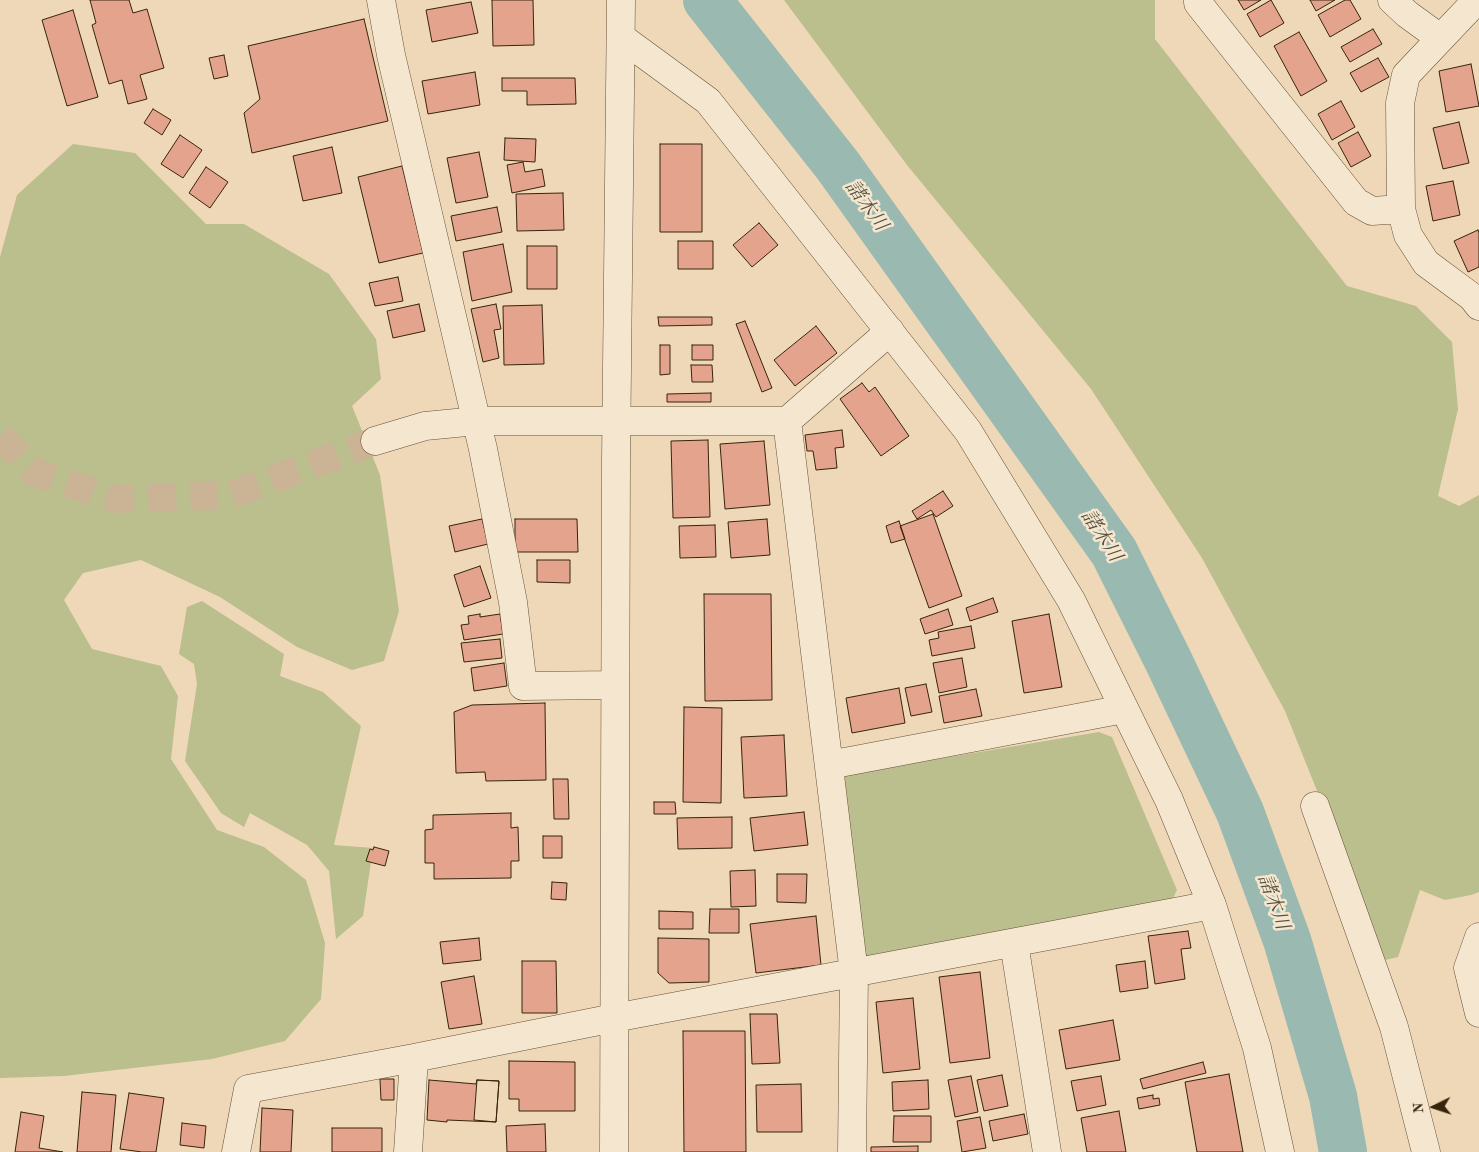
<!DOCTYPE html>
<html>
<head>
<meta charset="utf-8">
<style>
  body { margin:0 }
  #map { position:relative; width:1479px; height:1152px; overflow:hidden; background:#efd8b7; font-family:"Old Standard TT",serif }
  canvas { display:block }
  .north { position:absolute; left:1409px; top:1082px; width:50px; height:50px; -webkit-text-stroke:4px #f5e6d0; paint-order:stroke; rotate:266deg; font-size:14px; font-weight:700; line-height:20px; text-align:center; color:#37240c }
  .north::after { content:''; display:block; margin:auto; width:18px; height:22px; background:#37240c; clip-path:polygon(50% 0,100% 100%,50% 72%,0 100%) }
</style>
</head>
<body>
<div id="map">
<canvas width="1479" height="1152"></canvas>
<div class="north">N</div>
</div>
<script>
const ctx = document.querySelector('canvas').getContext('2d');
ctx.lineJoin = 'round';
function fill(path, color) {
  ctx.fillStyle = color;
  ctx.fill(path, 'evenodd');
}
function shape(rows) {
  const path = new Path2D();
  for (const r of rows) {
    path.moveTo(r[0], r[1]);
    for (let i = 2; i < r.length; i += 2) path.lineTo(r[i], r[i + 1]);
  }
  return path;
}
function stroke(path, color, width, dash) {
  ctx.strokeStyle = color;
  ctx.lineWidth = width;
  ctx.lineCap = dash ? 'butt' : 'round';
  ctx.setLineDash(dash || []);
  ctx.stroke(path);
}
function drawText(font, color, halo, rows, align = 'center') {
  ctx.font = font + ' "Old Standard TT","Noto Serif JP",serif';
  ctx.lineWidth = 5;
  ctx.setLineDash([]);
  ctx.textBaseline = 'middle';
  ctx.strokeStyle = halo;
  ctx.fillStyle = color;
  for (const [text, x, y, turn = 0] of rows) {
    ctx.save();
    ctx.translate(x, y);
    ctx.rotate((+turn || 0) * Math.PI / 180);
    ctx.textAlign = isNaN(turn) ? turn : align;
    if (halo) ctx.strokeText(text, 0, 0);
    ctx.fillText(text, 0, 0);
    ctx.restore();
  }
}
fill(shape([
  [784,0,1155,0,1155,39,1347,286,1416,306,1452,342,1458,409,1438,496,1459,506,1479,495,1479,892,1471,895,1445,900,1420,890,1398,957,1385,960,1285,711,1202,558,1091,389,907,165],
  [73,144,135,153,206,224,244,224,329,274,376,339,381,379,352,406,380,475,399,611,384,661,352,670,297,647,220,597,141,560,83,573,64,600,92,649,161,666,178,696,171,759,217,830,264,847,306,880,325,943,321,999,285,1041,212,1059,64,1076,0,1078,0,257,17,195],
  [202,601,284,654,280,676,323,692,361,726,334,845,373,848,363,916,336,939,329,871,307,845,250,813,244,827,221,813,185,761,197,684,194,664,179,654,187,607],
  [1099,732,1112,737,1177,890,1172,900,864,957,842,775]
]), '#bbbe8d');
stroke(shape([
  [707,0,838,166,1114,552,1168,660,1240,812,1287,940,1333,1096,1343,1152]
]), '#9ab9b0', 48);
const building = shape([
  [90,0,129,0,133,13,147,9,164,68,140,75,147,99,128,104,122,80,109,84,92,25,96,23,90,0],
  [492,0,533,0,534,45,493,46,492,0],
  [1238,0,1261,0,1244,10,1238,0],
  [1271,0,1284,23,1260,37,1247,14,1271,0],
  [1310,0,1335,0,1316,11,1310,0],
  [1345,0,1350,0,1361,19,1330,37,1318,15,1345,0],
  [471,2,478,33,432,42,426,10,471,2],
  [73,10,98,97,67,106,42,20,73,10],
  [364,19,388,121,252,153,244,113,260,99,248,46,364,19],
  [1373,29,1382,44,1350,62,1341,47,1373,29],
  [1299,32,1327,81,1301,96,1274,46,1299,32],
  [224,55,228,76,214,79,209,58,224,55],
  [1378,58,1389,77,1361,92,1350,73,1378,58],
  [1471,64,1479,106,1446,112,1439,71,1471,64],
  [475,72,480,105,428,114,422,81,475,72],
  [502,78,575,78,576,104,527,105,527,91,502,91,502,78],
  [1341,101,1355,127,1332,140,1318,114,1341,101],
  [153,109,171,120,162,135,144,123,153,109],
  [1459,122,1469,163,1443,169,1433,128,1459,122],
  [1358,132,1371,156,1351,167,1338,143,1358,132],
  [180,135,202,150,183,178,161,164,180,135],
  [505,138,536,139,535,162,504,160,505,138],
  [660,144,702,144,702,232,660,232,660,144],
  [332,147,342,193,303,201,293,156,332,147],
  [479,152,488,197,456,203,447,158,479,152],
  [523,162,525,172,542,169,545,186,512,193,507,165,523,162],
  [402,166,423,253,379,263,358,177,402,166],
  [206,167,228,182,210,208,189,193,206,167],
  [1453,181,1460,215,1433,221,1426,186,1453,181],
  [563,193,564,230,517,231,516,194,563,193],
  [497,207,502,232,456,241,451,216,497,207],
  [759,223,778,245,752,267,733,245,759,223],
  [1478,230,1479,233,1479,267,1468,272,1454,241,1478,230],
  [678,241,713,241,713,269,678,269,678,241],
  [503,244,512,292,472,301,463,252,503,244],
  [527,246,557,246,557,289,527,289,527,246],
  [398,277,403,301,375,306,369,283,398,277],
  [419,304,425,331,393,338,387,311,419,304],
  [496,304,501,329,494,330,499,358,483,362,471,309,496,304],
  [542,305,544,364,504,365,503,306,542,305],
  [658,317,712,317,712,325,659,326,658,317],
  [745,321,772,388,762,392,736,324,745,321],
  [816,326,837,353,795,386,774,360,816,326],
  [660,345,670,345,670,374,660,375,660,345],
  [692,345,713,345,713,360,692,360,692,345],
  [691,365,712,365,713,382,692,382,691,365],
  [862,383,869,392,875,387,909,436,881,456,840,399,862,383],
  [711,393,711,402,667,402,667,394,711,393],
  [842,430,844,447,835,448,837,468,816,470,813,451,807,451,805,435,842,430],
  [708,440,710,517,673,518,671,441,708,440],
  [764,441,770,505,725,509,720,444,764,441],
  [943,491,953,506,936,517,931,510,917,519,912,511,943,491],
  [933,514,962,596,929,608,900,526,933,514],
  [482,519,488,544,455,552,449,526,482,519],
  [515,519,577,519,578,552,515,552,515,519],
  [767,519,770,555,731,558,728,522,767,519],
  [899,521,905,539,891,543,886,526,899,521],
  [715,525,716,557,680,558,679,526,715,525],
  [537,560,570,560,570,583,537,582,537,560],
  [480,566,491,598,464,607,454,575,480,566],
  [704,594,771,594,772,700,705,701,704,594],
  [993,598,998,612,970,621,966,608,993,598],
  [948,609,953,625,925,634,920,619,948,609],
  [480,614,480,617,500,614,503,634,464,640,461,625,469,624,468,616,480,614],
  [1049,614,1062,687,1024,693,1012,621,1049,614],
  [971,626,975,648,932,656,929,640,939,638,938,632,971,626],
  [500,639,502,658,464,662,461,643,500,639],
  [962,658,967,687,939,693,933,663,962,658],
  [504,663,507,686,474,691,471,668,504,663],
  [926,684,932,712,911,716,905,688,926,684],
  [899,688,905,723,852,733,846,698,899,688],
  [976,689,982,716,944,723,939,696,976,689],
  [545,703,546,780,486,781,485,772,456,773,454,712,472,705,545,703],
  [684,707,722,708,721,803,683,802,684,707],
  [784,735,787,796,744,798,741,737,784,735],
  [553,779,568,779,569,819,554,819,553,779],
  [654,802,675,802,676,814,654,814,654,802],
  [804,812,808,845,754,851,750,818,804,812],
  [511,813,511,828,518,827,519,861,511,861,511,878,434,879,434,863,425,863,425,830,433,829,433,815,511,813],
  [732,817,732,848,678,849,677,818,732,817],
  [543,836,562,836,562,858,543,858,543,836],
  [374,847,389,851,385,866,366,861,370,849,373,850,374,847],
  [755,870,756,906,731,907,730,871,755,870],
  [777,874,807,874,806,903,777,902,777,874],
  [552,882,567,883,566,900,551,899,552,882],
  [710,909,739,909,739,933,709,933,710,909],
  [659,911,693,912,693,929,659,929,659,911],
  [816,916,821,965,756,973,750,924,816,916],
  [1188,931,1191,948,1181,949,1185,979,1155,984,1148,936,1188,931],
  [479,938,481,960,443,964,440,942,479,938],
  [658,938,709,939,709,982,669,983,658,973,658,938],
  [522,961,556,961,557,1013,522,1013,522,961],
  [1145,961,1148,988,1120,992,1116,965,1145,961],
  [980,972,990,1058,950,1063,939,977,980,972],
  [474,976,482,1024,449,1029,441,982,474,976],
  [913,998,920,1069,883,1073,876,1002,913,998],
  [750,1014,777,1014,780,1063,752,1064,750,1014],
  [1113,1020,1120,1060,1066,1069,1059,1030,1113,1020],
  [683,1031,745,1031,746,1152,684,1152,683,1031],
  [509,1061,575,1062,575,1111,519,1111,519,1099,509,1099,509,1061],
  [1203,1062,1206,1073,1143,1089,1140,1079,1203,1062],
  [1229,1074,1243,1152,1197,1152,1185,1082,1229,1074],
  [1002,1075,1008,1106,984,1111,977,1080,1002,1075],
  [971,1076,978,1112,955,1117,948,1080,971,1076],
  [1101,1076,1106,1105,1077,1111,1071,1081,1101,1076],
  [380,1079,394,1079,394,1100,381,1100,380,1079],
  [429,1080,476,1084,477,1080,499,1081,496,1122,447,1120,447,1122,427,1120,429,1080],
  [477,1080,499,1081,496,1122,474,1120,477,1080],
  [928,1080,929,1109,893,1111,892,1082,928,1080],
  [801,1084,802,1132,757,1132,756,1085,801,1084],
  [82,1092,116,1095,111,1152,77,1152,82,1092],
  [129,1093,164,1098,156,1152,142,1152,120,1149,129,1093],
  [1153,1095,1153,1099,1159,1098,1160,1105,1139,1109,1137,1098,1153,1095],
  [262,1108,293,1110,291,1152,260,1152,262,1108],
  [1119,1111,1126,1152,1087,1152,1081,1118,1119,1111],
  [21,1112,44,1116,39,1148,63,1152,15,1152,21,1112],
  [1024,1114,1028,1134,993,1141,989,1121,1024,1114],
  [894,1116,931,1116,931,1142,893,1142,894,1116],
  [980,1117,986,1148,962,1152,957,1121,980,1117],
  [182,1123,206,1126,204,1148,180,1145,182,1123],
  [545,1124,546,1152,507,1152,506,1126,545,1124],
  [332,1128,382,1128,382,1152,332,1152,332,1128],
  [918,1146,918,1152,871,1152,871,1147,918,1146]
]);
fill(building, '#e3a38c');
stroke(building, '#37240c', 1);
stroke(shape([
  [0,436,36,473,116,499,231,495,375,441]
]), '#cab495', 28, [28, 14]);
const minor = shape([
  [381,0,391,55,483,449,513,602,523,686,615,685],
  [1198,0,1198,3,1356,202,1372,211,1401,209],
  [1392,0,1407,14,1440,38],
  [1477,0,1406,75,1400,103,1401,209,1408,235,1426,263,1472,297,1479,306],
  [622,38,708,101,968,431,1071,600,1169,800,1212,905,1257,1048,1280,1152],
  [787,421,854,973,852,1152],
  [375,441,425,426,477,421,787,421,890,331],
  [829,765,1124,709],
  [1315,806,1394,1027,1426,1152],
  [1479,937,1468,968,1479,1013],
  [1014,943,1047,1152],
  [236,1152,248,1089,414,1058],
  [408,1152,414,1058,614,1018,1212,905],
  [614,1152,616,460,621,0]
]);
stroke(minor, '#655137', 29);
stroke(minor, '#f5e6d0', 28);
drawText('italic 19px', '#55513d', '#f5e6d0', [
  ["諸木川",866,206,54],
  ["諸木川",1101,536,57],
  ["諸木川",1273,902,70]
]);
</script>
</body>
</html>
